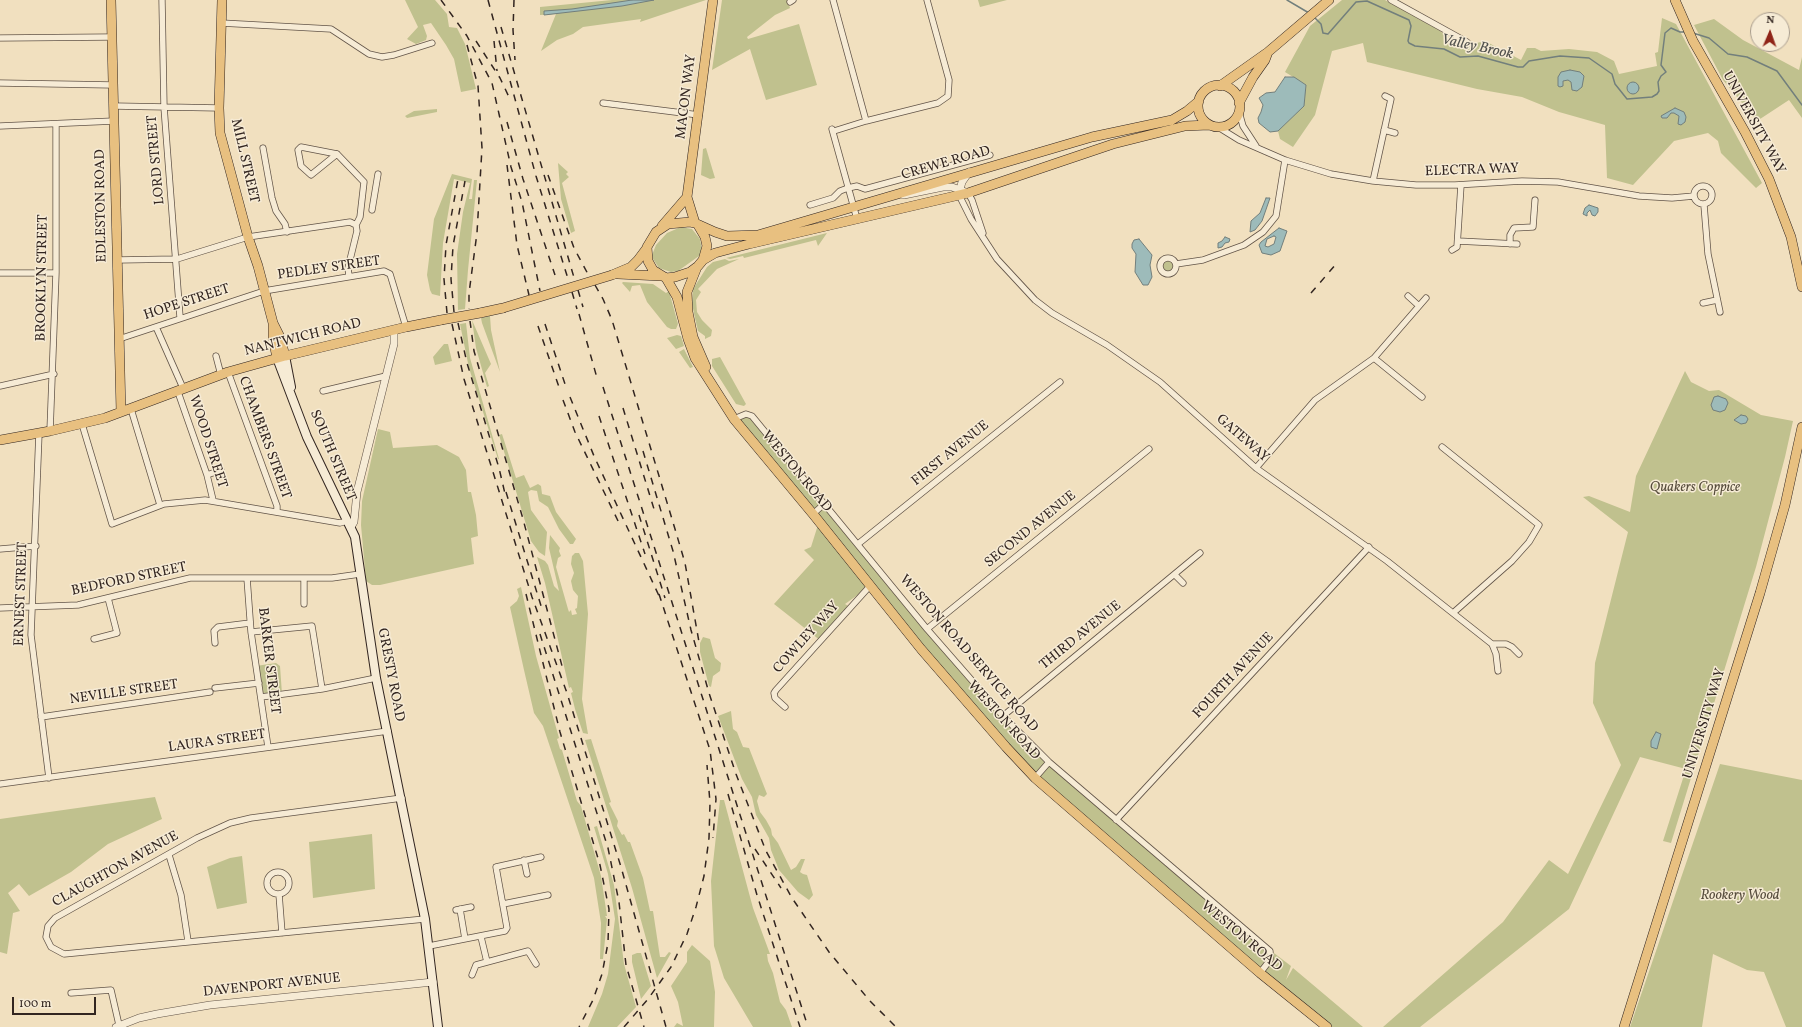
<!DOCTYPE html>
<html>
<head>
<meta charset="utf-8">
<style>
  body { margin:0 }
  #map { position:relative; width:1802px; height:1027px; overflow:hidden; background:#f1e0bf; font-family:Vollkorn,serif }
  canvas { display:block }
  .north { position:absolute; left:1750px; top:12px; width:40px; height:40px; box-sizing:border-box; background:#f6ebd5; border:1px solid #a89c8d; border-radius:50%; rotate:2deg; font-size:11px; font-weight:700; line-height:16px; text-align:center; color:#322520 }
  .north::after { content:''; display:block; margin:auto; width:14px; height:18px; background:#8f2418; clip-path:polygon(50% 0,100% 100%,50% 72%,0 100%) }
  .scale { position:absolute; left:12px; top:997px; width:84px; height:18px; box-sizing:border-box; border:2px solid #322520; border-top:0; padding-left:5px; font-size:12px; line-height:14px; white-space:nowrap; color:#322520; -webkit-text-stroke:3px #f6ebd5; paint-order:stroke }
</style>
</head>
<body>
<div id="map">
<canvas width="1802" height="1027"></canvas>
<div class="north">N</div>
<div class="scale">100 m</div>
</div>
<script>
const ctx = document.querySelector('canvas').getContext('2d');
ctx.lineJoin = 'round';
function fill(path, color) {
  ctx.fillStyle = color;
  ctx.fill(path, 'evenodd');
}
function shape(rows) {
  const path = new Path2D();
  for (const r of rows) {
    if (r.length === 3) {
      path.moveTo(r[0] + r[2], r[1]);
      path.arc(r[0], r[1], r[2], 0, 2 * Math.PI);
      continue;
    }
    path.moveTo(r[0], r[1]);
    for (let i = 2; i < r.length; i += 2) path.lineTo(r[i], r[i + 1]);
  }
  return path;
}
function stroke(path, color, width, dash) {
  ctx.strokeStyle = color;
  ctx.lineWidth = width;
  ctx.lineCap = dash ? 'butt' : 'round';
  ctx.setLineDash(dash || []);
  ctx.stroke(path);
}
function drawText(font, color, halo, rows, align = 'center') {
  ctx.font = font + ' Vollkorn,serif';
  ctx.lineWidth = 3;
  ctx.setLineDash([]);
  ctx.textBaseline = 'middle';
  ctx.strokeStyle = halo;
  ctx.fillStyle = color;
  for (const [text, x, y, turn = 0] of rows) {
    ctx.save();
    ctx.translate(x, y);
    ctx.rotate((+turn || 0) * Math.PI / 180);
    ctx.textAlign = isNaN(turn) ? turn : align;
    if (halo) ctx.strokeText(text, 0, 0);
    ctx.fillText(text, 0, 0);
    ctx.restore();
  }
}
fill(shape([
  [405,0,435,0,447,14,449,27,457,28,465,44,476,89,461,92,454,59,446,45,431,23,423,25,427,36,426,40,416,44,407,39,418,27],
  [612,0,706,0,640,22,641,19,583,27,573,34,557,40,541,51,556,14,540,15,540,7],
  [722,0,787,0,790,8,775,15,747,37,748,39,799,24,817,85,766,100,750,49,712,70],
  [978,0,1007,0,980,7],
  [1342,0,1385,0,1439,30,1460,47,1485,41,1521,60,1527,48,1535,48,1541,51,1569,49,1597,52,1614,61,1619,74,1657,66,1655,53,1658,52,1662,18,1676,24,1762,183,1756,188,1721,153,1718,141,1708,133,1674,141,1633,185,1607,178,1605,125,1559,112,1522,97,1477,89,1367,62,1363,43,1332,51,1315,115,1293,147,1280,139,1278,131,1303,106,1306,85,1285,72,1310,26],
  [1714,19,1743,40,1799,70,1802,57,1802,118,1789,100,1757,121,1723,80,1694,25],
  [437,109,437,112,407,118,405,116,414,111],
  [706,148,715,178,710,179,701,175,703,149],
  [558,163,568,172,566,174,569,177,562,183,575,231,571,233,561,199],
  [452,174,472,179,469,199,472,199,474,180,477,180,468,270,465,309,458,310,457,254,463,212,470,183,454,179,443,243,440,296,432,294,430,290,427,275,434,219],
  [681,227,692,229,700,239,702,250,699,256,678,271,671,272,659,268,653,259,652,255,656,245,667,233],
  [827,233,818,246,816,240,744,258,743,256,730,259,726,258],
  [1168,266,8],
  [725,259,729,261,739,259,717,269,698,289,701,292,696,300,697,312,702,320,712,330,711,336,705,339,705,336,698,331,695,318,692,304,693,289,707,267,713,262],
  [623,282,653,284,666,293,669,291,678,324,676,329,671,329,667,327,647,302,640,285,632,286,630,292,622,283],
  [490,316,491,330,500,372,482,323,481,318],
  [472,320,491,364,485,373,489,386,487,387,476,348],
  [466,323,470,358,499,459,498,459,469,368,460,324],
  [677,335,681,336,684,346,676,349,667,338],
  [444,344,448,344,452,361,435,365,433,357],
  [684,349,693,367,690,368,679,352],
  [720,357,746,404,744,406,736,404,712,366,712,359],
  [1685,371,1691,382,1709,391,1719,390,1761,415,1793,421,1785,457,1756,567,1671,843,1663,841,1686,769,1640,757,1569,909,1420,1027,1383,1027,1503,922,1549,860,1568,874,1621,765,1593,703,1595,663,1628,532,1583,497,1589,496,1630,512,1636,476],
  [752,416,1003,716,1049,762,1270,950,1291,966,1286,980,1293,968,1363,1027,1327,1027,1035,778,870,586,845,604,850,607,821,641,774,604,814,560,804,550,811,547,817,528,822,526,734,419],
  [378,429,390,432,393,448,437,445,459,457,466,470,468,492,471,492,476,515,478,536,471,538,474,564,380,585,372,585,366,581,361,525,362,501],
  [502,434,516,478,524,475,530,488,538,484,541,486,542,494,550,496,556,512,576,539,573,544,570,544,559,529,548,507,539,501,537,491,531,490,528,492,531,510,547,532,545,556,539,552,531,541,499,435],
  [550,535,560,548,559,551,561,556,558,558,556,567,568,609,569,612,571,610,572,615,577,614,575,609,577,608,578,596,573,590,571,581,574,573,571,564,572,556,575,553,579,553,583,561,588,614,582,699,588,734,583,733,575,709,571,693,573,692,571,687,569,688,545,583,537,557,545,561,548,565,554,586,559,591,549,548],
  [521,587,536,656,559,738,557,739,560,749,562,750,577,801,581,806,601,876,607,916,605,916,607,919,606,930,603,959,600,959,601,923,594,878,543,726,534,713,524,670,510,607,517,601,519,596,517,589],
  [703,637,710,639,715,658,721,663,720,671,713,676,711,687,709,686,700,652,700,643],
  [276,663,280,666,282,694,261,697,256,666],
  [731,711,733,729,737,732,743,747,749,748,767,794,764,797,759,795,757,801,760,812,766,820,771,829,772,835,778,843,791,870,796,867,801,859,805,859,800,872,803,874,807,875,813,895,809,900,798,892,779,870,771,850,769,838,756,815,752,797,742,779,718,716],
  [591,739,611,802,609,803,618,821,617,826,622,835,624,834,628,842,630,842,643,878,650,911,653,911,660,957,665,957,669,952,671,953,657,978,632,888,585,740],
  [1720,764,1802,780,1802,1027,1786,1027,1764,972,1747,970,1713,954,1702,1027,1630,1027],
  [155,797,162,819,108,844,71,872,29,896,19,884,8,893,20,911,13,913,7,954,0,952,0,819],
  [720,800,724,800,753,908,770,954,767,954,768,961,773,973,780,1002,786,1010,792,1027,753,1027,724,978,714,946,711,881],
  [597,826,614,885,624,964,636,1007,617,1027,588,1027,602,994,608,974,615,919,608,874,594,827],
  [372,834,375,889,313,898,309,842],
  [242,856,247,903,217,909,207,867,230,858],
  [692,945,710,961,715,992,714,1027,674,1027,677,1023,683,1026,678,1002,671,986,687,962,687,952],
  [637,953,641,953,651,986,641,999,632,962,632,955]
]), '#c0c18e');
const water = shape([
  [632,0,654,0,622,6,544,15,544,11,572,9,632,0],
  [1570,70,1580,72,1584,76,1582,87,1577,91,1572,90,1571,82,1568,80,1563,81,1563,86,1560,87,1558,86,1558,77,1561,72,1570,70],
  [1285,77,1294,77,1306,85,1304,106,1278,131,1270,132,1259,123,1258,118,1261,112,1263,105,1259,98,1266,93,1275,92,1285,77],
  [1633,88,6],
  [1675,108,1684,112,1686,117,1685,122,1681,125,1678,124,1679,116,1674,113,1671,113,1667,118,1662,118,1661,116,1675,108],
  [1266,198,1270,198,1262,221,1255,230,1250,232,1251,221,1260,213,1266,198],
  [1589,205,1598,208,1598,212,1595,216,1592,215,1590,210,1587,213,1587,216,1583,214,1585,208,1589,205],
  [1279,228,1287,231,1280,251,1271,255,1262,253,1259,245,1261,242,1279,228],
  [1274,236,1276,237,1274,244,1268,247,1265,246,1267,239,1274,236],
  [1225,237,1230,239,1229,242,1225,243,1222,247,1218,248,1218,243,1222,241,1225,237],
  [1139,239,1152,255,1150,265,1152,277,1148,285,1143,285,1135,272,1136,254,1132,248,1132,244,1134,240,1139,239],
  [1718,396,1726,399,1728,403,1725,410,1720,412,1713,410,1711,405,1714,397,1718,396],
  [1741,415,1746,416,1748,419,1746,423,1741,424,1734,420,1741,415],
  [1656,732,1661,734,1657,749,1651,747,1651,741,1656,732]
]);
fill(water, '#9dbbba');
stroke(water, '#727f7c', 1);
stroke(shape([
  [1287,0,1309,13],
  [1314,17,1321,24,1323,33,1328,34,1356,2,1367,1,1409,20,1411,26,1408,41,1409,43,1415,46,1444,49,1460,57,1478,56,1518,67,1523,67,1529,61,1560,56,1589,58,1612,74,1615,84,1627,99,1652,97,1657,94,1659,91,1658,82,1661,76,1666,72,1661,65,1665,33,1671,28,1680,32,1686,32],
  [1693,33,1709,38,1728,54,1747,57,1777,71,1802,105]
]), '#727f7c', 1.5);
const minor = shape([
  [162,0,164,107,180,317],
  [833,0,866,121],
  [1391,0,1467,42],
  [790,2,793,0],
  [221,23,331,29,369,54,382,57,394,55,432,43],
  [0,38,112,37],
  [0,83,113,85],
  [603,103,699,115],
  [114,106,219,108],
  [1239,112,1243,126,1256,146],
  [0,126,114,121],
  [1218,127,1239,140,1285,160,1331,174,1373,181,1416,185,1455,185,1522,181,1558,182,1639,196,1672,198,1694,196],
  [832,129,857,219],
  [1384,130,1395,133],
  [834,131,866,121,938,103,948,96,949,80,927,0],
  [263,148,272,198,276,211,285,224,287,232],
  [337,154,301,147,298,150,301,166,311,175,337,154,364,182,360,217,356,225,357,231,348,268,349,276],
  [1373,181,1391,99,1385,96],
  [1703,195,9],
  [968,193,972,200,983,233],
  [959,195,971,219,997,259,1035,300,1052,313,1107,345,1160,382,1256,468,1387,561,1492,644,1496,654,1498,671],
  [810,205,833,198,840,191,848,188,857,186,865,189,990,155],
  [1704,205,1708,254,1720,312],
  [372,210,378,174],
  [1458,241,1517,244],
  [1510,244,1510,235,1514,228,1533,227,1535,200],
  [1452,250,1457,247,1461,185],
  [1168,266,8],
  [117,260,177,259,248,237,350,222,356,225],
  [1176,264,1203,260,1244,245,1263,232,1276,216,1285,160],
  [0,273,56,273],
  [1408,296,1419,306],
  [1703,303,1717,300],
  [156,327,183,388],
  [119,339,264,291,384,271,390,274,406,327],
  [216,356,221,375],
  [1374,358,1422,397],
  [228,372,277,506,277,512],
  [0,386,54,374],
  [323,391,386,376],
  [178,392,207,475,213,500],
  [131,409,160,505],
  [734,419,746,414,752,416,927,629,1003,716,1049,762,1270,951,1270,960,1260,973],
  [82,424,112,524,164,504,205,500,340,523,347,521],
  [50,431,56,273,56,124],
  [39,433,31,635,49,778],
  [1442,447,1539,525,1529,542,1512,561,1453,613],
  [1256,468,1315,400,1374,358,1426,298],
  [207,475,221,470],
  [813,514,824,504],
  [858,544,1060,382],
  [0,549,36,546],
  [1175,575,1183,583],
  [247,578,251,632,268,747],
  [304,604,304,578],
  [0,608,78,605,190,578,332,578,360,574],
  [927,629,1149,449],
  [251,632,312,626,322,689],
  [94,639,117,633,108,598],
  [215,643,214,631,218,627,250,623],
  [1492,644,1506,644,1512,647,1519,654],
  [215,688,259,683],
  [261,697,322,689,376,678],
  [785,707,775,698,774,693,776,690,870,586],
  [1003,716,1200,553],
  [41,717,210,692],
  [1035,778,1049,762],
  [0,784,388,731],
  [402,798,251,818,230,823,197,838,55,918,48,926,46,937,51,947,64,954,425,919],
  [1116,820,1369,547],
  [169,855,181,895,188,941],
  [524,860,527,874],
  [278,883,11],
  [279,894,282,933],
  [503,904,548,895],
  [460,909,465,939],
  [456,910,471,907],
  [481,937,487,962],
  [429,946,505,931,507,928,496,867,541,857],
  [472,975,476,965,528,951,536,964],
  [71,993,111,990,119,1025]
]);
const tertiary = shape([
  [959,193,962,182,969,172],
  [904,195,943,187,952,187,968,193],
  [351,527,354,522,357,492,394,344,394,330],
  [116,1027,139,1018,157,1014,210,1005,433,982]
]);
const secondary = shape([
  [285,356,291,387],
  [277,358,307,437,355,537,376,678,425,919,438,1027]
]);
const primary = shape([
  [111,0,121,412],
  [222,0,219,108,220,133,248,237,258,266,273,323,280,337,285,356],
  [1219,106,21],
  [1220,86,1268,52,1329,0],
  [1239,103,1253,77,1265,60,1268,52],
  [695,223,687,197,713,0],
  [698,225,705,237,707,246,703,260,698,266,690,272,675,277,666,278,653,270,648,261,647,247,656,232,668,224,690,222,695,223,715,232,727,236,758,235,1092,137,1172,120,1187,111,1199,101],
  [662,226,687,197],
  [703,260,715,253,749,244,968,193,1113,144,1185,126,1209,125],
  [697,267,687,292,688,312,693,337,706,367],
  [618,274,661,276],
  [612,275,631,267,638,260,647,248],
  [666,278,677,297,688,339,695,358,734,419,813,514,921,649,1006,747,1035,778,1260,973,1327,1027],
  [480,313,503,308],
  [273,324,273,338,277,358],
  [0,440,50,431,105,418,228,372,285,356,406,327,441,320]
]);
const trunk = shape([
  [1675,0,1693,41,1745,132,1769,179,1791,237,1802,287],
  [1624,1027,1760,593,1785,505,1802,427]
]);
stroke(minor, '#625448', 7);
stroke(tertiary, '#625448', 8);
stroke(secondary, '#322520', 10);
stroke(primary, '#322520', 10);
stroke(trunk, '#322520', 10);
stroke(minor, '#f6ebd5', 5.5);
stroke(tertiary, '#f6ebd5', 7);
stroke(secondary, '#f6ebd5', 8);
stroke(primary, '#e8c080', 9);
stroke(trunk, '#e8c080', 9);
stroke(shape([
  [441,0,467,36,492,83,511,167,522,202,540,291],
  [488,0,536,176,569,282],
  [514,0,513,30,515,60],
  [501,27,575,281],
  [476,41,500,78,509,97],
  [494,41,497,71],
  [467,45,478,86,482,148,477,233,469,293,469,309],
  [507,122,523,179,555,275],
  [507,165,517,245,529,295],
  [548,175,574,248,589,276],
  [595,285,603,299,612,320,675,529,685,563,699,642],
  [578,290,583,307],
  [572,292,577,309],
  [1311,293,1337,263],
  [454,312,451,279,453,246,465,181],
  [447,313,444,279,446,245,458,179],
  [579,314,597,378],
  [470,321,474,351,523,519,562,666],
  [458,323,467,363,499,468,506,498],
  [452,324,464,379,532,597,567,693,621,867,666,1027],
  [545,324,566,387],
  [538,326,560,390],
  [603,387,808,1027],
  [570,397,594,456,660,598],
  [563,400,575,432,620,525],
  [623,408,654,509],
  [599,416,645,554],
  [643,451,673,551,691,630,709,693,736,774,766,851,792,898,829,952,870,1001,896,1027],
  [506,492,542,609],
  [639,515,665,598],
  [526,594,560,732,600,865,609,909,608,943,602,974,593,1000,579,1027],
  [659,594,710,750,716,799,713,838],
  [540,634,608,848,619,902,626,965,644,1027],
  [728,794,757,895,800,1027],
  [755,849,781,888],
  [624,1027,648,999,671,967,687,934,696,907,704,876,709,838,710,803,707,765]
]), '#322520', 1.5, [7, 7]);
const primaryBridge = shape([
  [503,308,612,275],
  [441,320,480,313]
]);
stroke(primaryBridge, '#322520', 10, []);
stroke(primaryBridge, '#e8c080', 9);
drawText('14px', '#322520', '#f6ebd5', [
  ["MACON WAY",687,97,-83],
  ["UNIVERSITY WAY",1753,123,61],
  ["LORD STREET",157,160,-95],
  ["MILL STREET",244,161,77],
  ["CREWE ROAD",946,164,-16],
  ["ELECTRA WAY",1472,171,-2],
  ["EDLESTON ROAD",102,206,-91],
  ["PEDLEY STREET",329,269,-8],
  ["BROOKLYN STREET",43,278,-89],
  ["HOPE STREET",187,303,-18],
  ["NANTWICH ROAD",303,338,-14],
  ["CHAMBERS STREET",264,438,70],
  ["GATEWAY",1242,439,41],
  ["WOOD STREET",207,442,72],
  ["FIRST AVENUE",951,454,-39],
  ["SOUTH STREET",332,456,67],
  ["WESTON ROAD",796,472,50],
  ["SECOND AVENUE",1031,530,-39],
  ["BEDFORD STREET",129,580,-12],
  ["ERNEST STREET",22,594,-88],
  ["THIRD AVENUE",1081,636,-39],
  ["COWLEY WAY",807,638,-48],
  ["WESTON ROAD SERVICE ROAD",968,654,49],
  ["BARKER STREET",268,661,83],
  ["GRESTY ROAD",390,675,79],
  ["FOURTH AVENUE",1234,676,-47],
  ["NEVILLE STREET",124,693,-8],
  ["WESTON ROAD",1003,721,48],
  ["UNIVERSITY WAY",1705,724,-73],
  ["LAURA STREET",217,742,-8],
  ["CLAUGHTON AVENUE",116,870,-29],
  ["WESTON ROAD",1241,937,40],
  ["DAVENPORT AVENUE",272,986,-6]
]);
drawText('italic 14px', '#564c3c', '#f6ebd5', [
  ["Quakers Coppice",1695,488],
  ["Rookery Wood",1740,896]
]);
drawText('italic 15px', '#52524e', '#f6ebd5', [
  ["Valley Brook",1477,48,12]
]);
</script>
</body>
</html>
